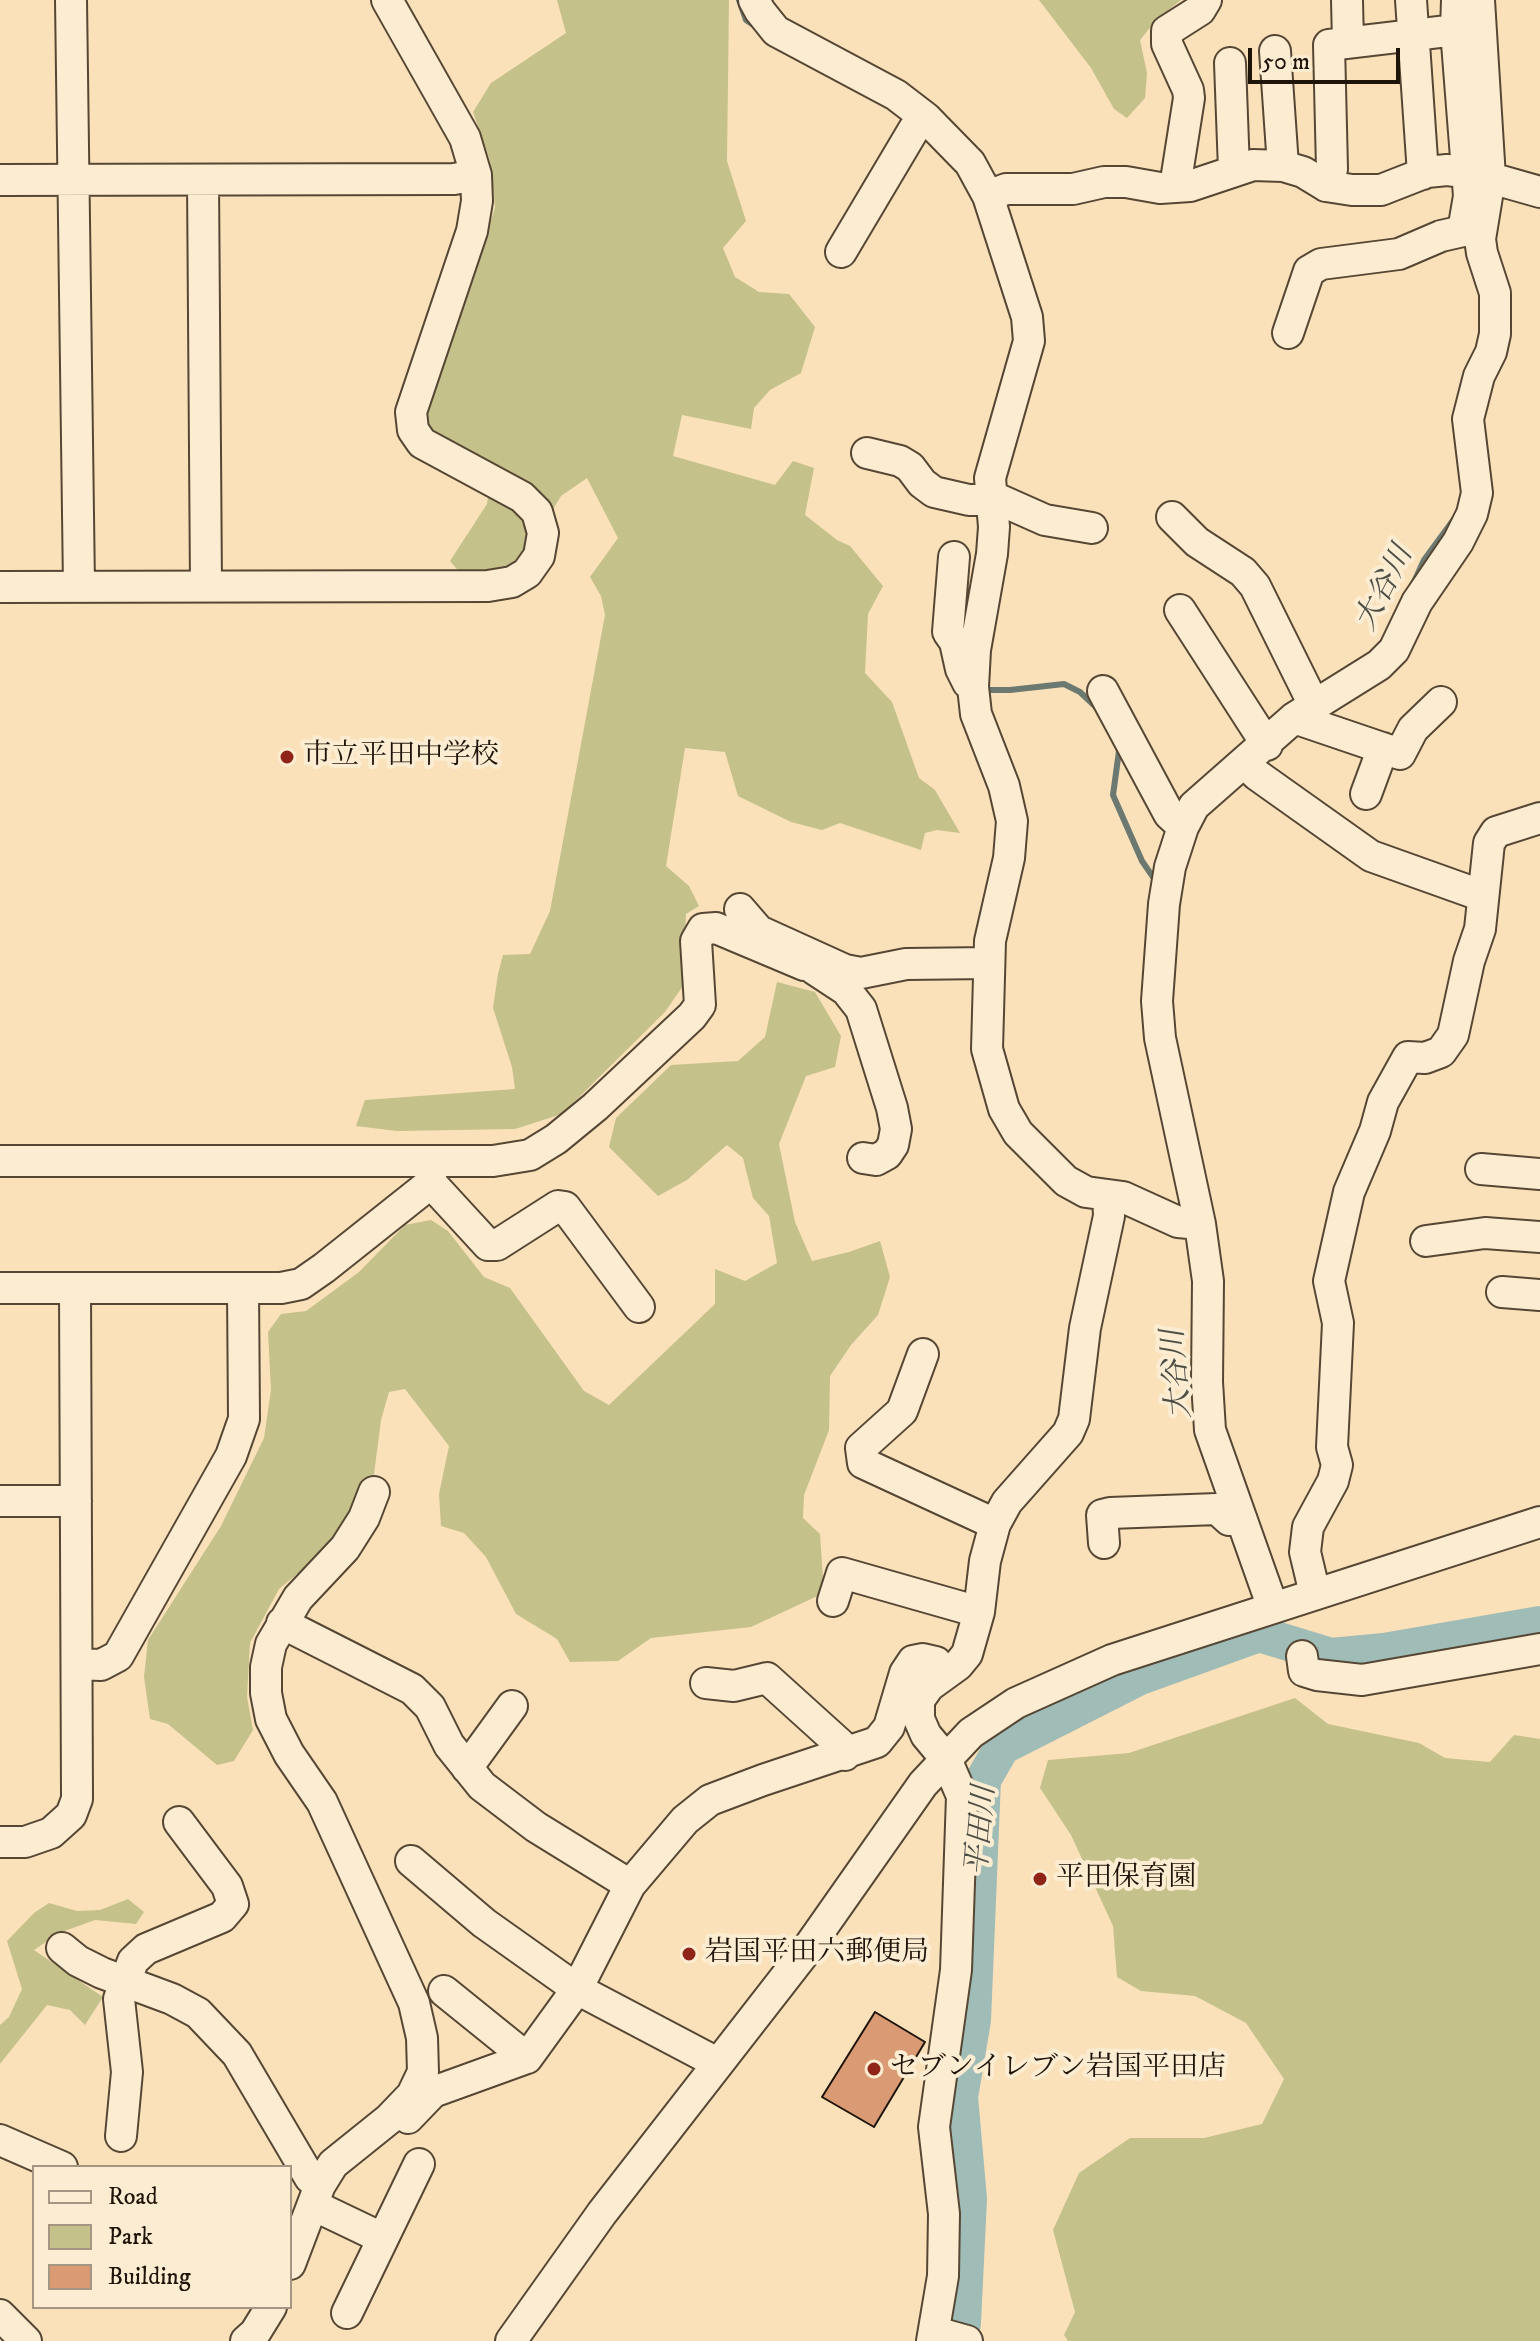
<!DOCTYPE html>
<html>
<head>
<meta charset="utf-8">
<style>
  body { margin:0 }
  #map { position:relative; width:1540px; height:2341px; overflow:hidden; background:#fae1ba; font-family:"IM FELL DW Pica",serif }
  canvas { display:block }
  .legend { position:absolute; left:32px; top:2165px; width:260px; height:144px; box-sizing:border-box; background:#fcecd2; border:2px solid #a49682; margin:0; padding:10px 14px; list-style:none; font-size:24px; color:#1f1409 }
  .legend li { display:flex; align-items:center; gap:16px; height:40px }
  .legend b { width:40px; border:2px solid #a49682 }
  .scale { position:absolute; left:1248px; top:48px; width:152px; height:36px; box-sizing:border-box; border:4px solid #1f1409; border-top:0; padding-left:10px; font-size:24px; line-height:28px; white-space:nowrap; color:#1f1409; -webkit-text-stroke:6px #fcecd2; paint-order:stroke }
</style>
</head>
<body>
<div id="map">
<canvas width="1540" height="2341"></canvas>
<ul class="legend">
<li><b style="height:10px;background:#fcecd2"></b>Road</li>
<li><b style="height:22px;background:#c5c18b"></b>Park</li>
<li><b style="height:22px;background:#da9b74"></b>Building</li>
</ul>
<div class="scale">50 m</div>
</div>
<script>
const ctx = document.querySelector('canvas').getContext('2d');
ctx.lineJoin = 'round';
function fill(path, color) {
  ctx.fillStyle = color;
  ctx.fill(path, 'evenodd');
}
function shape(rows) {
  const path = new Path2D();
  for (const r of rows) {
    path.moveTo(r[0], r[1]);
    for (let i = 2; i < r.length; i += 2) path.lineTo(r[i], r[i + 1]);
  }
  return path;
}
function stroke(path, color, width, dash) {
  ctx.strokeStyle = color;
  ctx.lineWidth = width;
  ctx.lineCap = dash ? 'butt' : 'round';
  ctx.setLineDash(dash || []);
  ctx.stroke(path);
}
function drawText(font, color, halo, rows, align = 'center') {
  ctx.font = font + ' "IM FELL DW Pica","Noto Serif JP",serif';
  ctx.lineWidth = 8;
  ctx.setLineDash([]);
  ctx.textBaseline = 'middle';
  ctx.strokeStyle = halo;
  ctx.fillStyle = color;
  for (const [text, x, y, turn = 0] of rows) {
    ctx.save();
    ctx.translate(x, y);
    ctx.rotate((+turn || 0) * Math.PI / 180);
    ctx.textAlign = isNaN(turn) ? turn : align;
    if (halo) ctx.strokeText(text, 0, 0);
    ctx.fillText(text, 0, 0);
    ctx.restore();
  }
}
fill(shape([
  [557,0,729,0,727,161,746,221,723,248,735,277,759,292,789,294,815,327,801,373,770,390,754,408,751,429,682,415,673,456,775,485,793,461,814,468,805,515,837,540,850,546,883,586,868,614,865,673,892,702,919,778,935,790,960,833,937,830,925,833,921,850,840,823,822,830,791,822,738,796,725,752,685,748,666,866,689,886,699,906,686,914,683,986,665,1012,562,1114,515,1129,397,1131,356,1126,365,1100,515,1089,512,1067,493,1008,498,974,503,955,530,954,550,911,605,615,601,596,590,577,618,538,587,478,561,496,528,551,514,567,461,574,450,561,487,504,492,471,425,428,428,389,474,276,495,207,490,161,473,112,491,83,566,33],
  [1039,0,1181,0,1157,19,1140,40,1147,73,1145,98,1127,118,1114,109,1091,68],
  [777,982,815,992,841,1036,835,1067,806,1076,779,1144,795,1222,812,1261,849,1252,880,1241,890,1277,878,1315,851,1345,830,1376,829,1430,804,1495,803,1518,820,1534,824,1593,751,1627,651,1638,618,1661,570,1662,557,1639,516,1614,486,1557,464,1533,441,1526,439,1494,449,1446,405,1389,389,1392,381,1420,374,1474,331,1546,279,1589,250,1643,247,1697,253,1730,234,1761,217,1765,168,1724,150,1719,144,1677,148,1640,221,1526,264,1438,271,1390,268,1332,281,1314,306,1311,359,1272,405,1225,431,1220,448,1231,484,1277,510,1288,584,1391,609,1405,715,1304,715,1269,745,1281,777,1263,769,1216,753,1198,743,1158,727,1145,687,1180,658,1196,609,1147,616,1118,671,1065,738,1061,765,1037],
  [1295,1698,1328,1724,1419,1743,1445,1758,1490,1762,1514,1735,1540,1739,1540,2341,1068,2341,1064,2335,1075,2312,1053,2230,1079,2173,1130,2138,1204,2138,1262,2124,1284,2079,1246,2023,1195,1996,1141,1991,1117,1977,1113,1926,1071,1835,1040,1788,1048,1760,1129,1753],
  [128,1899,144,1912,136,1924,95,1920,59,1933,34,1950,103,1997,85,2025,70,2010,47,2005,0,2064,0,2025,9,2017,22,1989,7,1941,34,1913,49,1903,77,1911,100,1910]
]), '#c5c18b');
stroke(shape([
  [739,0,746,20,755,26],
  [1413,584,1424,560,1454,519],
  [984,687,989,690,1010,690,1064,684,1080,692,1099,710],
  [1117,743,1119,751,1113,795,1142,861,1153,877]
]), '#6c7971', 6);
stroke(shape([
  [959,2341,963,2323,969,2199,960,2097,973,2020,983,1780,1002,1747,1140,1677,1259,1634,1331,1656,1384,1651,1540,1624]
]), '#a0bcb7', 36);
const building = shape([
  [875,2012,925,2042,874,2127,822,2097,875,2012]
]);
fill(building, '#da9b74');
stroke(building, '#1f1409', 2);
const minor = shape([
  [71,0,79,586],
  [754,0,760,11,776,31,896,95,926,118,970,163,988,196,1027,317,1029,341,990,478,994,527,992,554,975,650,973,687,976,714,1004,786,1012,821,1009,858,990,941,987,1049,1004,1109,1018,1133,1066,1181,1086,1192,1123,1197,1178,1222,1200,1224],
  [1347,0,1348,43],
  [1411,0,1423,174],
  [1275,51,1283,166],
  [1230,63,1234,170],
  [0,180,454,179,476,175],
  [203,180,206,586],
  [1326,186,1332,169,1329,45,1456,30],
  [1175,187,1189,98,1188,90,1167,44,1167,31,1200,10,1206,0],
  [988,196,1006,189,1073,189,1104,182,1126,182,1160,188,1190,186,1253,165,1283,166,1303,172,1326,186,1352,190,1381,190,1427,172,1447,170,1473,173,1540,192],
  [841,252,914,129,926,118],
  [1288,333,1309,271,1321,264,1399,254,1441,236,1463,231,1469,196,1456,30,1457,0],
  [867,453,900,461,910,467,922,483,934,492,969,500,1000,500,1045,520,1092,528],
  [1172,517,1197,542,1243,572,1255,586,1314,705],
  [954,557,948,632,955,642,961,669,968,683],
  [0,587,488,586,512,582,527,573,539,556,543,533,537,512,522,497,422,443,413,430,411,412,472,231,477,201,476,175,465,138,387,0],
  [1180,610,1267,745],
  [1103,691,1169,814,1183,827],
  [1294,718,1400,754,1413,729,1441,702],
  [1244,762,1257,775,1371,856,1483,896],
  [1366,794,1383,748],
  [740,909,759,931,845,970,861,973,906,964,989,963],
  [814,969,846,990,861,1009,892,1108,896,1129,893,1145,887,1154,876,1160,863,1158],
  [0,1161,493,1161,530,1155,556,1139,595,1107,692,1016,700,1005,696,941,703,929,716,928,804,965],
  [431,1163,431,1183,488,1245,497,1245,558,1206,565,1207,639,1307],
  [1481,1169,1540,1174],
  [1426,1241,1485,1233,1540,1237],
  [0,1288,281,1288,301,1284,324,1268,431,1183],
  [1502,1292,1540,1295],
  [923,1354,902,1411,861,1448,863,1463,995,1524],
  [0,1501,76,1501],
  [1104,1543,1102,1515,1110,1513,1217,1509,1229,1520,1242,1520],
  [1315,1594,1305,1552,1308,1527,1333,1481,1337,1465,1332,1447,1338,1323,1329,1281,1349,1192,1375,1131,1383,1102,1408,1057,1425,1058,1441,1052,1453,1035,1469,961,1480,929,1489,843,1496,832,1540,818],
  [833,1601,842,1573,979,1612],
  [1273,1608,1210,1430,1207,1382,1208,1281,1200,1224,1160,1038,1157,1001,1164,904,1170,867,1183,827,1194,806,1294,718,1379,665,1394,650,1417,602,1458,542,1472,514,1477,493,1468,419,1479,376,1491,352,1495,334,1495,293,1482,253,1480,239,1490,178,1479,0],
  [282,1623,412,1689,430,1707,449,1745,482,1786,536,1827,630,1885],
  [1302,1656,1304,1671,1317,1675,1362,1680,1540,1649],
  [77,1664,101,1665,118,1656,231,1456,244,1419,243,1289],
  [706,1683,734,1686,767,1678,840,1744,845,1755],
  [467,1768,512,1706],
  [0,1842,25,1842,51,1833,71,1815,77,1799,75,1288],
  [411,1861,484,1923,577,1989,630,1885,685,1820,710,1800,763,1780,877,1742,889,1727,905,1673,913,1661,923,1659,936,1662,944,1674],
  [62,1948,78,1961,102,1973,172,1999,198,2013,237,2054,310,2178,320,2185],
  [444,1991,527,2058],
  [408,2118,433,2092,527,2058,577,1989,706,2057,715,2065],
  [121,2136,127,2072,119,1999,133,1961,146,1949,222,1917,233,1904,227,1886,179,1822],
  [0,2140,62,2167],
  [313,2205,382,2238],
  [290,2264,320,2185,333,2164,389,2119,412,2095,423,2072,422,2038,414,2003,322,1802,289,1754,271,1719,266,1693,266,1667,271,1644,298,1598,345,1548,364,1518,374,1492],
  [347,2313,419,2164],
  [0,2315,26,2341],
  [935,2332,967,2341],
  [246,2341,255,2333,271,2307],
  [511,2341,602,2213,805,1952,923,1784,971,1733,1016,1703,1112,1660,1540,1522],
  [932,2341,943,2276,944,2214,934,2127,956,1970,962,1796,946,1759,926,1735,919,1719,919,1700,929,1686,958,1665,967,1654,979,1612,985,1561,995,1524,1007,1502,1068,1433,1074,1419,1085,1328,1109,1216,1108,1195]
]);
stroke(minor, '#564735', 34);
stroke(minor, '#fcecd2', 30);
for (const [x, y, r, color] of [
  [287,757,8,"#8f2418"],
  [1040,1879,8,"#8f2418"],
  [689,1954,8,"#8f2418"],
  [874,2069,8,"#8f2418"]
]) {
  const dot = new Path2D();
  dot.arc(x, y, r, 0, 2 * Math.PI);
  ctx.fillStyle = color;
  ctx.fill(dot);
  stroke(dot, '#fcecd2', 3);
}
drawText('28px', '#1f1409', '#fcecd2', [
  ["市立平田中学校",303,757],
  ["平田保育園",1056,1879],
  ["岩国平田六郵便局",705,1954],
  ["セブンイレブン岩国平田店",890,2069]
], 'left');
drawText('italic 30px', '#4c4f46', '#fcecd2', [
  ["大谷川",1386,589,-63],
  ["大谷川",1179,1374,-95],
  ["平田川",983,1831,-85]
]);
</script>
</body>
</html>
